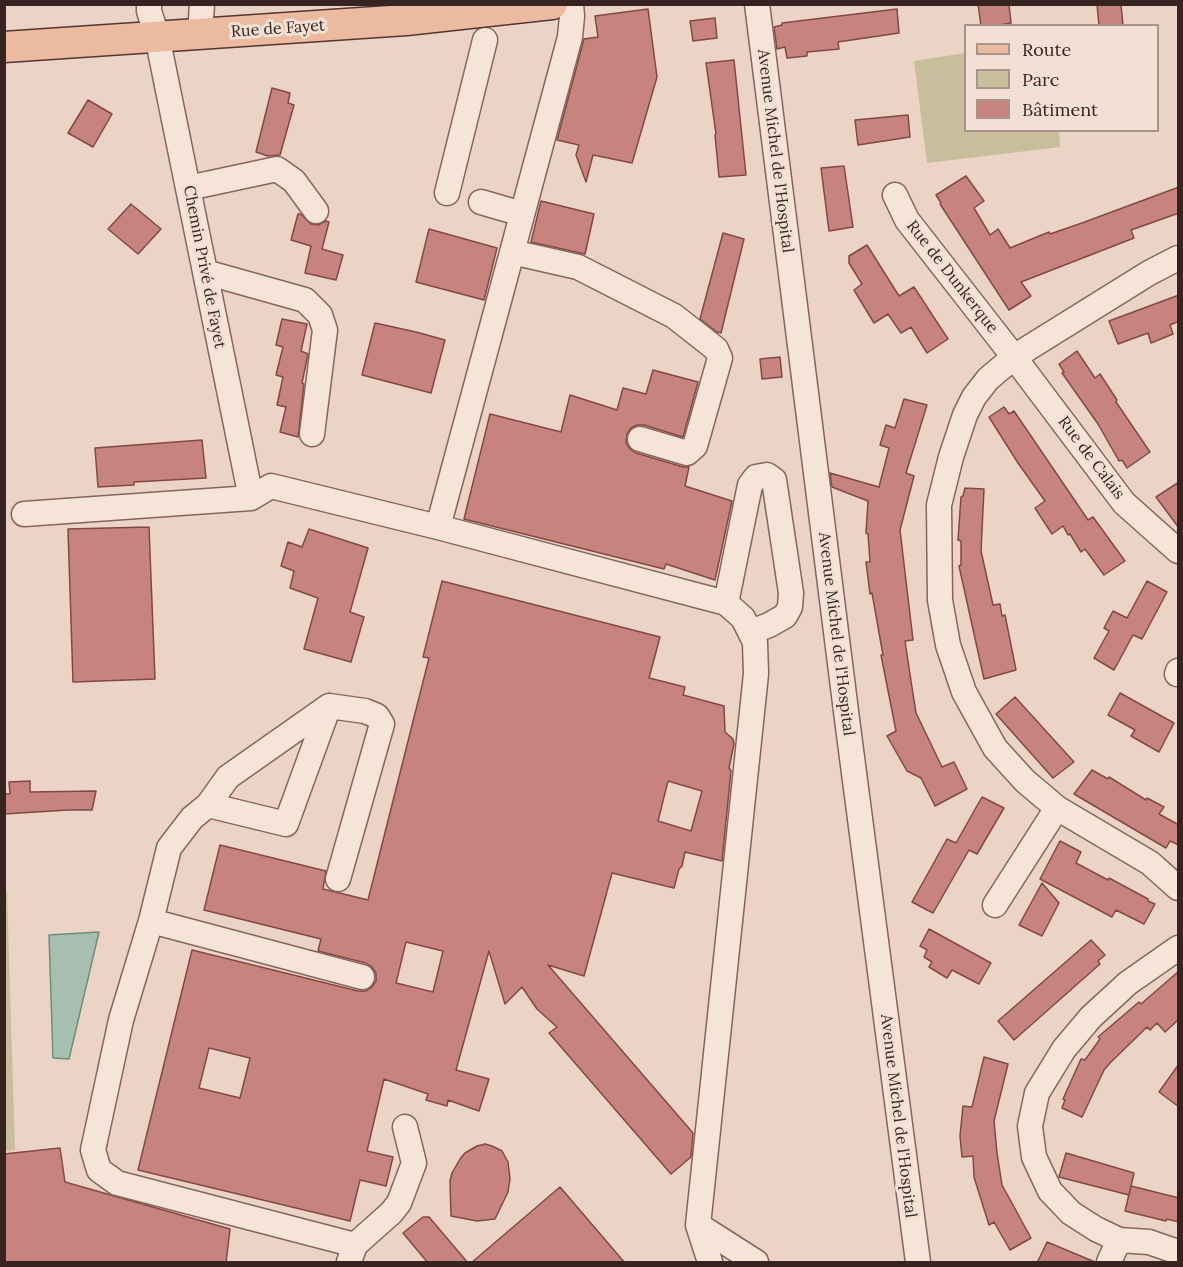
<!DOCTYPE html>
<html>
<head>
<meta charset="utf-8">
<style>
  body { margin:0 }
  #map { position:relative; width:1183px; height:1267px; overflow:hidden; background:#ebd3c6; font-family:Lora,serif }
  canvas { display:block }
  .frame { position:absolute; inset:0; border:6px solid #372320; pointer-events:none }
  .legend { position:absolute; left:964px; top:24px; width:195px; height:108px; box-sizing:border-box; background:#f3e0d5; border:2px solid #a8948d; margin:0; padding:8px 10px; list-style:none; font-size:18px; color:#372320 }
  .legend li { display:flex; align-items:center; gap:12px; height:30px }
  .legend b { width:30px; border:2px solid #a8948d }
</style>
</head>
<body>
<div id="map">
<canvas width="1183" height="1267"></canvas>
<div class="frame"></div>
<ul class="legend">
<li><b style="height:8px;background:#ecbaa1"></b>Route</li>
<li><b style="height:16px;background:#c9be9b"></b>Parc</li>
<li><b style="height:16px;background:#c7847f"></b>Bâtiment</li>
</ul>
</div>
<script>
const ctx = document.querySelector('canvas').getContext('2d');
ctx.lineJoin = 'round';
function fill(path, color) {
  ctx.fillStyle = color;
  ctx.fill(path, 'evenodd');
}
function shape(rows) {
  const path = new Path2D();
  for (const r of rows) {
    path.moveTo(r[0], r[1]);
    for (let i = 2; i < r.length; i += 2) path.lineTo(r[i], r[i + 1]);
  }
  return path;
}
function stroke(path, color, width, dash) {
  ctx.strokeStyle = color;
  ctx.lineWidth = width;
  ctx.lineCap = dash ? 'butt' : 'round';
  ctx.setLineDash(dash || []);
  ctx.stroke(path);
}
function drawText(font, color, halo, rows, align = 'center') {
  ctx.font = font + ' Lora,serif';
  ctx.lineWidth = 6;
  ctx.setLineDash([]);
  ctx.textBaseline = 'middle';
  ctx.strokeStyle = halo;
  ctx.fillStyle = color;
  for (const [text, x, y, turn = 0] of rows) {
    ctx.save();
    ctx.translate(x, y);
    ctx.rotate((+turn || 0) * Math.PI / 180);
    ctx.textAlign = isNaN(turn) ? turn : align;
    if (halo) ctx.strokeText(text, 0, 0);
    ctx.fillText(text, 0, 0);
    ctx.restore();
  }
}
fill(shape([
  [965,53,966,130,1059,131,1060,147,927,163,914,61],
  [5,892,7,892,15,1150,5,1151]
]), '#c9be9b');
const water = shape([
  [99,932,69,1059,53,1058,49,935,99,932]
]);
fill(water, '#a7bfb0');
stroke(water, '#6f8d7b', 1.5);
const building = shape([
  [978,4,1009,4,1011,23,993,26,981,26,978,4],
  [1097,4,1121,4,1123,26,1099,26,1097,4],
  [648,9,657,77,632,163,593,155,586,182,576,155,579,145,557,140,584,39,598,37,595,16,648,9],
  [897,9,899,33,838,42,839,49,807,52,807,56,787,58,785,47,777,49,774,27,782,25,782,23,897,9],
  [715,18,717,38,693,41,690,21,715,18],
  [734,60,746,175,719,177,715,135,716,134,706,63,734,60],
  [272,88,290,93,288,103,294,105,280,155,268,156,256,152,272,88],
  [88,100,112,114,93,147,68,133,88,100],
  [908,115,910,137,858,145,855,120,908,115],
  [844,166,853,227,829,231,821,168,844,166],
  [966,176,984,201,974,208,990,235,998,229,1010,248,1049,232,1050,234,1082,223,1179,187,1179,213,1131,230,1134,238,1021,282,1031,296,1009,310,940,204,941,203,936,195,966,176],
  [541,201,594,214,585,254,531,242,541,201],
  [131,204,161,229,138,254,108,229,131,204],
  [298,214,301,214,311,224,318,225,326,221,329,222,322,249,343,255,336,280,305,273,311,246,291,240,298,214],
  [429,229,497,248,484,300,416,282,429,229],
  [723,233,744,239,721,333,717,332,700,319,723,233],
  [867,245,899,296,914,287,948,339,927,353,911,327,901,333,888,314,874,323,854,290,862,284,849,263,849,256,867,245],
  [1179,295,1179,321,1170,325,1173,334,1151,343,1148,333,1118,344,1109,321,1179,295],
  [282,319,307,324,301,351,308,354,302,383,304,384,298,437,280,432,286,407,277,405,283,377,276,375,283,347,276,345,282,319],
  [375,323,416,332,445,340,431,393,362,375,375,323],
  [1077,351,1095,378,1100,374,1117,400,1116,402,1150,452,1127,468,1122,460,1119,461,1098,424,1062,373,1064,372,1059,364,1077,351],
  [780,357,782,377,762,379,760,359,780,357],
  [653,370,698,382,683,437,644,425,637,425,631,428,627,434,626,443,630,449,636,453,683,467,689,467,685,486,732,501,715,580,666,564,664,569,464,519,490,414,561,432,570,395,617,410,623,388,646,394,653,370],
  [904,399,927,405,906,473,914,476,900,530,913,640,905,641,911,681,916,713,942,767,954,762,967,789,935,806,921,778,907,771,887,736,896,731,881,655,883,655,872,593,870,594,866,562,870,562,868,534,866,533,868,501,832,487,830,473,879,487,889,448,880,445,886,425,895,428,904,399],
  [1004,407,1009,414,1014,411,1088,520,1093,517,1125,561,1104,575,1085,549,1081,552,1070,534,1068,535,1063,526,1052,534,1035,508,1045,501,1018,463,989,417,1004,407],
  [202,440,206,478,134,482,134,485,98,487,95,448,202,440],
  [1179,482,1179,528,1156,497,1179,482],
  [965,488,984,489,981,551,993,605,1000,604,1002,616,1005,615,1016,670,984,679,959,566,961,565,961,541,958,540,961,497,963,496,965,488],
  [149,527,155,679,73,682,68,529,149,527],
  [309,529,368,548,350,612,364,617,351,662,304,649,318,598,290,588,294,571,281,566,288,542,302,547,309,529],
  [442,581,660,637,649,678,685,687,683,695,724,706,725,732,733,739,734,744,729,768,731,771,722,861,685,852,682,866,679,869,674,888,612,873,584,976,548,965,693,1133,691,1157,671,1174,549,1033,557,1027,537,1009,522,987,505,1004,489,951,456,1070,489,1079,479,1111,448,1100,447,1106,426,1100,428,1094,384,1079,367,1151,393,1157,386,1186,360,1180,350,1221,138,1170,192,950,358,991,366,991,372,987,376,981,376,973,372,967,366,963,318,951,321,939,204,910,220,845,326,871,323,889,368,900,429,658,423,657,442,581],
  [668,781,702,791,691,831,658,821,668,781],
  [406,942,443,951,433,992,396,983,406,942],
  [209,1048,250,1058,240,1098,199,1088,209,1048],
  [1147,581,1167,592,1142,639,1133,635,1114,670,1094,658,1109,631,1104,628,1113,611,1127,618,1147,581],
  [1120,693,1174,723,1159,752,1131,736,1135,730,1108,715,1120,693],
  [1015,697,1074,762,1053,778,996,714,1015,697],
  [1092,770,1108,779,1109,777,1146,800,1147,798,1164,807,1159,814,1179,825,1179,845,1170,841,1166,848,1074,794,1092,770],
  [30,781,30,792,96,791,92,810,68,810,4,814,4,794,10,794,9,782,30,781],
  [982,797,1004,808,977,854,969,850,933,913,912,902,947,839,956,843,982,797],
  [1060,841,1081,852,1076,863,1108,880,1109,878,1148,899,1148,901,1155,904,1144,924,1116,910,1112,917,1040,879,1060,841],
  [1042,883,1059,903,1042,936,1019,925,1042,883],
  [929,929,991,963,979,984,952,970,947,978,929,967,932,962,924,957,927,950,920,946,929,929],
  [1091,940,1105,955,1098,961,1100,964,1014,1040,998,1021,1091,940],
  [1179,971,1179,1019,1165,1032,1157,1023,1150,1030,1147,1027,1110,1063,1104,1070,1082,1117,1062,1108,1065,1100,1063,1099,1081,1059,1085,1060,1100,1039,1098,1037,1139,1002,1141,1004,1179,971],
  [984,1057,1008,1064,994,1121,997,1153,1002,1185,1031,1238,1010,1250,994,1222,989,1225,974,1177,973,1156,962,1157,960,1136,963,1106,972,1107,984,1057],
  [1179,1064,1179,1107,1159,1092,1179,1064],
  [485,1144,492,1146,502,1151,508,1162,510,1179,508,1192,495,1219,477,1221,451,1216,450,1181,452,1173,460,1159,465,1153,477,1146,485,1144],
  [60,1148,65,1182,230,1229,226,1263,4,1263,4,1154,60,1148],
  [1066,1153,1134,1173,1129,1195,1059,1177,1066,1153],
  [1131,1186,1179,1198,1179,1222,1167,1219,1166,1221,1125,1211,1131,1186],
  [560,1187,625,1263,471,1263,560,1187],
  [423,1217,429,1217,468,1263,428,1263,403,1233,423,1217],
  [1047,1242,1095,1262,1037,1263,1047,1242]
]);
fill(building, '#c7847f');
stroke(building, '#834844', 1.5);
const minor = shape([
  [149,4,149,11,157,36,251,498],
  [757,4,848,727,918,1262],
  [200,34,202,4],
  [188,188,277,169,294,181,316,211],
  [447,193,485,40],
  [895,195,907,220,1014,357,1124,503,1178,551],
  [481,202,522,214],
  [512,252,578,267,674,316,716,349,720,358,695,446,687,453,640,439],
  [1178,258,1149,273,1014,357,988,379,974,397,965,415,951,457,939,505,940,600,948,645,964,692,995,748,1025,781,1057,808,1150,863,1178,888],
  [205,272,305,300,320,315,325,330,312,434],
  [24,514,251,498,271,486,438,527,726,603,743,618,755,642,756,674,698,1225],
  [438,527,570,37,572,16,571,4],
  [726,603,750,485,756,477,767,475,774,480,791,593,790,607,785,616,769,625,751,632],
  [1177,674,1178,671],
  [329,706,365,711,377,716,382,724,338,879],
  [208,805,286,824,329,706,228,777,208,805,192,818,169,848,151,921,121,1020,93,1150,99,1170,117,1183,355,1245],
  [995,905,1057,808],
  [151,921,362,977],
  [1178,948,1128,983,1091,1017,1064,1049,1037,1093,1030,1126,1034,1157,1050,1191,1071,1213,1096,1229,1119,1240,1149,1242,1178,1252],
  [349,1262,355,1245,391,1213,399,1203,414,1163,405,1127],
  [710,1262,698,1225,756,1262],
  [1109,1262,1119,1240]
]);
const major = shape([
  [4,47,406,20,552,4]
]);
stroke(minor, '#86655d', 27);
stroke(major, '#543531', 33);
stroke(minor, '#f7e4d9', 24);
stroke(major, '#ecbaa1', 30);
drawText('16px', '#372320', '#f3e0d5', [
  ["Rue de Fayet",278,29,-4],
  ["Avenue Michel de l'Hospital",775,151,83],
  ["Chemin Privé de Fayet",204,267,79],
  ["Rue de Dunkerque",952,277,52],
  ["Rue de Calais",1091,458,53],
  ["Avenue Michel de l'Hospital",836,634,83],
  ["Avenue Michel de l'Hospital",898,1116,83]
]);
</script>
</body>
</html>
